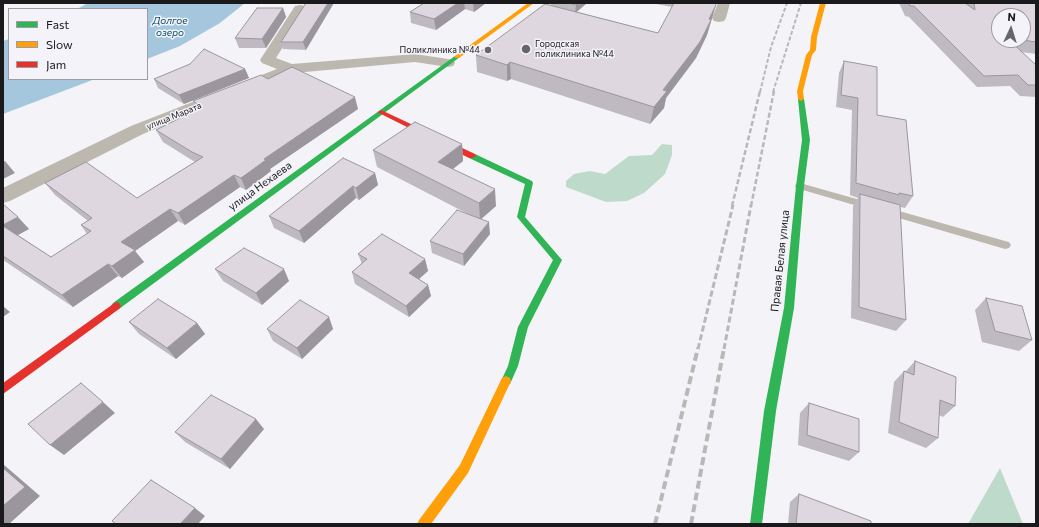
<!DOCTYPE html>
<html>
<head>
<meta charset="utf-8">
<style>
  body { margin:0 }
  #map { position:relative; width:1039px; height:527px; overflow:hidden; background:#f4f4f8; font-family:Commissioner,sans-serif }
  canvas { display:block }
  .frame { position:absolute; inset:0; border:4px solid #1a1a1c; pointer-events:none }
  .legend { position:absolute; left:8px; top:8px; width:140px; height:72px; box-sizing:border-box; background:#f3f3f9; border:1px solid #9c9ca1; margin:0; padding:5px 7px; list-style:none; font-size:12px; color:#1a1a1c }
  .legend li { display:flex; align-items:center; gap:8px; height:20px }
  .legend b { width:20px; border:1px solid #9c9ca1 }
  .north { position:absolute; left:991px; top:8px; width:40px; height:40px; box-sizing:border-box; background:#f3f3f9; border:1px solid #9c9ca1; border-radius:50%; rotate:4deg; font-size:11px; font-weight:700; line-height:16px; text-align:center; color:#1a1a1c }
  .north::after { content:''; display:block; margin:auto; width:14px; height:18px; background:#666669; clip-path:polygon(50% 0,100% 100%,50% 72%,0 100%) }
</style>
</head>
<body>
<div id="map">
<canvas width="1039" height="527"></canvas>
<div class="frame"></div>
<ul class="legend">
<li><b style="height:5px;background:#30b455"></b>Fast</li>
<li><b style="height:5px;background:#ff9f0a"></b>Slow</li>
<li><b style="height:5px;background:#e5322d"></b>Jam</li>
</ul>
<div class="north">N</div>
</div>
<script>
const ctx = document.querySelector('canvas').getContext('2d');
ctx.lineJoin = 'round';
function fill(path, color) {
  ctx.fillStyle = color;
  ctx.fill(path, 'evenodd');
}
function shape(rows) {
  const path = new Path2D();
  for (const r of rows) {
    path.moveTo(r[0], r[1]);
    for (let i = 2; i < r.length; i += 2) path.lineTo(r[i], r[i + 1]);
  }
  return path;
}
function stroke(path, color, width, dash) {
  ctx.strokeStyle = color;
  ctx.lineWidth = width;
  ctx.lineCap = dash ? 'butt' : 'round';
  ctx.setLineDash(dash || []);
  ctx.stroke(path);
}
function drawText(font, color, halo, rows, align = 'center') {
  ctx.font = font + ' Commissioner,sans-serif';
  ctx.lineWidth = 3;
  ctx.setLineDash([]);
  ctx.textBaseline = 'middle';
  ctx.strokeStyle = halo;
  ctx.fillStyle = color;
  for (const [text, x, y, turn = 0] of rows) {
    ctx.save();
    ctx.translate(x, y);
    ctx.rotate((+turn || 0) * Math.PI / 180);
    ctx.textAlign = isNaN(turn) ? turn : align;
    if (halo) ctx.strokeText(text, 0, 0);
    ctx.fillText(text, 0, 0);
    ctx.restore();
  }
}
fill(shape([
  [662,144,672,145,672,155,665,174,644,193,627,201,606,202,566,187,566,181,574,174,590,171,605,174,629,156,652,155],
  [1000,468,1023,524,968,524]
]), '#bedaca');
fill(shape([
  [88,3,245,3,220,23,180,46,147,59,147,9,77,9],
  [9,39,9,79,95,79,3,114,3,41]
]), '#a4c7de');
fill(shape([
  [800,183,1005,241,1009,242,1011,245,1009,248,1005,249,796,188,795,186,796,184,800,183]
]), '#bdb8af');
fill(shape([
  [718,3,730,3,726,18,724,21,719,22,714,21,712,18,718,3],
  [300,5,305,6,307,9,276,58,292,64,415,54,448,59,453,60,455,63,453,66,448,67,415,62,294,73,143,134,10,201,3,203,3,188,131,126,277,69,262,63,260,60,295,6,300,5]
]), '#bdb8af');
fill(shape([
  [455,56,460,57,119,309,113,309,111,306,113,303,455,56],
  [801,97,804,99,810,140,804,186,794,308,776,411,762,524,750,524,764,411,784,308,796,186,802,140,798,99,801,97],
  [469,154,475,154,532,181,533,183,525,217,562,260,528,327,518,366,510,384,506,386,502,384,501,381,508,366,518,327,553,260,517,217,525,184,469,158,469,154]
]), '#30b455');
fill(shape([
  [528,3,534,3,459,58,455,58,455,56,528,3],
  [820,3,826,3,817,37,816,50,812,55,803,91,804,99,801,101,798,99,797,91,806,55,810,50,811,37,820,3],
  [506,376,510,378,511,381,468,473,431,524,417,524,419,520,460,465,502,378,506,376]
]), '#ff9f0a');
fill(shape([
  [381,110,475,154,476,156,472,158,469,158,379,113,378,112,381,110],
  [116,302,119,303,121,306,119,309,3,394,3,383,116,302]
]), '#e5322d');
stroke(shape([
  [760,92,771,47,787,3],
  [773,92,801,3]
]), '#bab8b6', 2, [4, 2]);
stroke(shape([
  [732,206,760,91],
  [751,206,774,91]
]), '#bab8b6', 2.5, [5, 2.5]);
stroke(shape([
  [698,349,733,205],
  [724,349,751,205]
]), '#bab8b6', 3, [6, 3]);
stroke(shape([
  [655,524,698,348],
  [691,524,724,348]
]), '#bab8b6', 4, [8, 4]);
fill(shape([
  [306,3,306,50,283,49,281,42],
  [424,3,486,3,474,12,465,9,436,30,411,23,410,12],
  [551,3,587,3,577,12,658,33,672,7,656,4,656,3,716,3,707,35,696,58,666,98,664,108,650,124,511,79,507,81,477,72,476,55,551,6],
  [899,3,965,3,967,4,967,3,1036,3,1036,54,1021,52,1036,65,1036,97,1020,96,1010,86,977,87,909,17,905,16],
  [1023,16,1023,40,999,40],
  [283,8,286,17,266,48,239,48,235,38],
  [844,61,877,115,913,196,905,208,900,207,906,320,896,331,851,318,853,206,858,198,850,195,852,110,836,107,839,73],
  [245,69,249,78,184,104,158,88,154,79],
  [268,79,358,109,270,169,271,171,246,190,240,187,185,225,178,221,135,251,144,262,122,278,118,276,73,307,3,260,3,204,29,229,18,235,51,257,87,234,81,225,88,221,55,195,45,183,137,198,195,162,163,142,156,130,197,109,193,101],
  [462,144,463,161,453,169,496,206,481,219,490,234,464,266,432,253,430,241,470,215,377,167,373,150],
  [375,173,378,185,359,200,356,198,304,243,274,228,269,216],
  [358,254,425,259,428,271,419,279,428,285,431,296,409,317,355,284,352,272,362,264],
  [215,269,289,281,262,305,223,281],
  [986,298,1032,340,1019,351,982,342,975,310],
  [329,317,333,329,302,359,273,341,267,329],
  [129,322,197,323,205,334,176,359,139,334],
  [915,361,955,406,943,417,939,415,938,438,926,448,888,433,894,382,904,371,906,371],
  [809,403,859,452,849,461,798,445,800,413],
  [264,429,230,469,185,442,175,432],
  [799,494,871,524,788,524,790,502]
]), '#bfb9c1');
fill(shape([
  [328,3,334,3,306,50,303,42],
  [458,3,464,3,465,9,436,30,434,19],
  [473,3,486,3,474,12],
  [578,3,587,3,575,13,576,5],
  [714,3,716,3,714,10,716,5,707,35,696,58,666,98,664,108,650,124,654,107],
  [283,8,286,17,266,48,262,39],
  [510,62,511,79,507,81,507,65],
  [245,69,249,78,184,104,179,95],
  [355,97,358,109,270,169,271,171,246,190,241,178,264,159],
  [462,144,463,161,440,179,438,162],
  [5,161,15,173,3,179,3,162],
  [375,173,378,185,359,200,356,188],
  [234,175,240,187,185,225,178,213],
  [353,186,356,198,304,243,299,231],
  [495,189,496,206,480,220,479,203],
  [170,209,178,221,135,251,144,262,122,278,112,266,121,242],
  [18,217,29,229,14,237,3,226,3,225],
  [489,222,490,234,464,266,463,254],
  [425,259,428,271,412,285,409,273],
  [108,264,118,276,73,307,62,295],
  [284,269,289,281,262,305,256,293],
  [428,285,431,296,409,317,406,306],
  [3,306,10,312,3,317],
  [329,317,333,329,302,359,297,348],
  [197,323,205,334,176,359,167,348],
  [103,402,115,413,64,455,50,445],
  [256,419,264,429,230,469,221,459],
  [3,464,40,496,9,524,3,524],
  [195,508,205,516,198,524,180,524]
]), '#9b969d');
const building = shape([
  [306,3,328,3,303,42,281,42,306,3],
  [424,3,458,3,434,19,410,12,424,3],
  [569,3,578,3,576,5,569,3],
  [674,3,715,3,716,5,709,19,711,20,700,42,663,90,667,91,654,107,510,62,507,65,476,55,545,4,658,33,674,3],
  [909,3,965,3,975,10,974,3,1036,3,1036,42,1023,40,1023,16,999,16,999,40,1009,40,1036,65,1036,85,1028,85,1018,75,984,76,914,6,910,6,909,3],
  [257,8,283,8,262,39,235,38,257,8],
  [204,49,245,69,179,95,154,79,190,64,204,49],
  [844,61,877,67,877,115,906,120,913,196,899,193,899,195,856,183,858,98,841,95,844,61],
  [292,67,355,97,264,159,266,160,241,178,234,175,178,213,170,209,121,242,135,250,112,266,108,264,62,295,3,256,3,226,51,257,91,231,81,225,92,218,45,183,86,162,137,198,203,157,192,152,156,130,202,107,193,101,261,75,268,79,292,67],
  [415,122,462,144,438,162,495,189,479,203,373,150,415,122],
  [343,158,375,173,356,188,353,186,299,231,269,216,343,158],
  [860,194,900,205,906,320,859,307,860,194],
  [3,204,18,217,3,225,3,204],
  [457,210,489,222,463,254,430,241,457,210],
  [382,234,425,259,409,273,428,285,406,306,352,272,367,259,358,254,382,234],
  [244,248,284,269,256,293,215,269,244,248],
  [986,298,1022,306,1032,340,995,331,986,298],
  [158,299,197,323,167,348,129,322,158,299],
  [300,300,329,317,297,348,267,329,300,300],
  [915,361,956,377,955,406,940,400,938,438,899,422,904,371,914,375,915,361],
  [81,383,103,402,50,445,28,424,81,383],
  [211,395,256,419,221,459,175,432,211,395],
  [809,403,859,419,859,452,807,435,809,403],
  [3,468,25,487,3,506,3,468],
  [151,480,195,508,180,524,116,524,112,521,151,480],
  [799,494,871,521,871,524,796,524,799,494]
]);
fill(building, '#ded7e0');
stroke(building, '#9b969d', 1);
for (const [x, y, r, color] of [
  [526,49,5,"#666669"],
  [488,50,4,"#666669"]
]) {
  const dot = new Path2D();
  dot.arc(x, y, r, 0, 2 * Math.PI);
  ctx.fillStyle = color;
  ctx.fill(dot);
  stroke(dot, '#f3f3f9', 1.5);
}
drawText('9px', '#1a1a1c', '#f3f3f9', [
  ["Городская",535,44],
  ["поликлиника №44",535,54],
  ["Поликлиника №44",480,50,"right"]
], 'left');
drawText('9px', '#1a1a1c', '#f3f3f9', [
  ["улица Марата",174,116,-22]
]);
drawText('italic 10px', '#0a4a69', '#f3f3f9', [
  ["Долгое",170,21],
  ["озеро",170,33]
]);
drawText('11px', '#1a1a1c', '#f3f3f9', [
  ["улица Нехаева",260,186,-36],
  ["Правая Белая улица",780,261,-84]
]);
</script>
</body>
</html>
